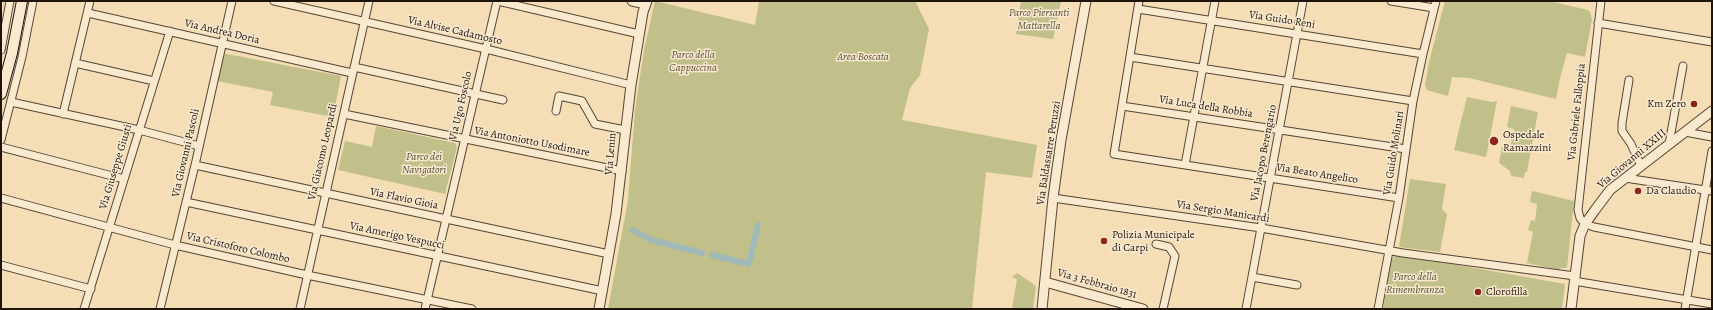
<!DOCTYPE html>
<html>
<head>
<meta charset="utf-8">
<style>
  body { margin:0 }
  #map { position:relative; width:1713px; height:310px; overflow:hidden; background:#f5ddb5; font-family:Alegreya,serif }
  canvas { display:block }
  .frame { position:absolute; inset:0; border:2px solid #1f140c; pointer-events:none }
</style>
</head>
<body>
<div id="map">
<canvas width="1713" height="310"></canvas>
<div class="frame"></div>
</div>
<script>
const ctx = document.querySelector('canvas').getContext('2d');
ctx.lineJoin = 'round';
function fill(path, color) {
  ctx.fillStyle = color;
  ctx.fill(path, 'evenodd');
}
function shape(rows) {
  const path = new Path2D();
  for (const r of rows) {
    path.moveTo(r[0], r[1]);
    for (let i = 2; i < r.length; i += 2) path.lineTo(r[i], r[i + 1]);
  }
  return path;
}
function stroke(path, color, width, dash) {
  ctx.strokeStyle = color;
  ctx.lineWidth = width;
  ctx.lineCap = dash ? 'butt' : 'round';
  ctx.setLineDash(dash || []);
  ctx.stroke(path);
}
function drawText(font, color, halo, rows, align = 'center') {
  ctx.font = font + ' Alegreya,serif';
  ctx.lineWidth = 3;
  ctx.setLineDash([]);
  ctx.textBaseline = 'middle';
  ctx.strokeStyle = halo;
  ctx.fillStyle = color;
  for (const [text, x, y, turn = 0] of rows) {
    ctx.save();
    ctx.translate(x, y);
    ctx.rotate((+turn || 0) * Math.PI / 180);
    ctx.textAlign = isNaN(turn) ? turn : align;
    if (halo) ctx.strokeText(text, 0, 0);
    ctx.fillText(text, 0, 0);
    ctx.restore();
  }
}
fill(shape([
  [655,1,755,25,759,1,915,1,929,29,920,75,910,88,902,120,1037,145,1032,178,986,172,972,309,608,309,628,200,635,110,644,50],
  [1021,1,1061,1,1053,39,1016,34],
  [1445,1,1549,1,1588,10,1590,12,1592,19,1585,57,1567,53,1560,78,1556,99,1469,78,1452,77,1448,96,1427,90,1425,85,1429,62],
  [222,53,341,76,333,117,270,105,273,92,217,81],
  [1467,97,1492,102,1497,101,1486,157,1454,150],
  [1511,106,1538,112,1527,172,1525,172,1524,178,1511,176,1510,171,1499,163,1502,147,1510,148,1514,129,1507,127],
  [376,126,455,143,457,147,445,194,338,170,345,141,372,147],
  [1410,179,1446,184,1442,209,1447,214,1440,252,1399,247],
  [1532,191,1574,201,1567,268,1561,268,1559,270,1527,263,1533,232,1528,230,1531,220,1535,221,1537,204,1530,202],
  [1401,255,1565,284,1562,309,1383,309,1391,260,1395,256],
  [1017,273,1036,286,1033,309,1012,309,1017,279,1012,277]
]), '#c1bf8a');
stroke(shape([
  [633,230,651,240,702,253],
  [712,255,748,264,750,260,758,225]
]), '#a0bab7', 6);
const minor = shape([
  [274,1,486,49,631,85],
  [498,1,639,34],
  [1139,1,1114,154,1399,198],
  [1391,1,1434,8],
  [1601,1,1578,210,1580,218,1585,224,1594,227,1712,250],
  [1138,9,1423,54],
  [88,13,352,73],
  [1598,23,1712,42],
  [1,50,10,1],
  [1130,57,1413,101],
  [75,63,154,81],
  [354,67,503,100],
  [1629,80,1622,123,1622,131,1631,144,1641,166],
  [11,102,139,130,199,146],
  [1122,106,1406,149],
  [556,111,559,96,582,101,595,124,625,130],
  [63,114,90,1],
  [344,114,622,171],
  [1685,132,1712,137],
  [1,140,22,57,33,1],
  [1669,144,1683,66],
  [1,147,124,179],
  [195,165,609,254],
  [1185,165,1215,1],
  [1625,178,1712,191],
  [1,198,175,245,307,275,472,309],
  [1053,198,1261,228,1403,253,1575,276],
  [186,202,603,291],
  [1156,244,1169,247,1175,256,1163,309],
  [1,265,91,289],
  [1252,277,1297,285],
  [1574,281,1712,304],
  [84,309,170,31],
  [160,309,195,165,232,1],
  [300,309,369,1],
  [425,309,497,1],
  [1246,309,1303,1],
  [1378,309,1399,198,1413,101,1423,54,1436,1],
  [1685,309,1712,151]
]);
const tertiary = shape([
  [632,1,646,4],
  [1045,282,1143,309],
  [599,309,616,214,631,85,643,12,647,1],
  [1042,309,1053,198,1061,140,1086,1],
  [1571,309,1580,236,1585,224,1595,210,1610,190,1712,111]
]);
const secondary = shape([
  [1,94,12,53,22,1]
]);
stroke(minor, '#544636', 9);
stroke(tertiary, '#544636', 11);
stroke(secondary, '#1f140c', 12);
stroke(minor, '#f8e9cf', 7);
stroke(tertiary, '#f8e9cf', 9);
stroke(secondary, '#f8e9cf', 10);
for (const [x, y, r, color] of [
  [1694,104,4,"#8f2418"],
  [1494,141,5,"#8f2418"],
  [1638,191,4,"#8f2418"],
  [1104,241,4,"#8f2418"],
  [1478,292,4,"#8f2418"]
]) {
  const dot = new Path2D();
  dot.arc(x, y, r, 0, 2 * Math.PI);
  ctx.fillStyle = color;
  ctx.fill(dot);
  stroke(dot, '#f8e9cf', 1.5);
}
drawText('italic 11px', '#585038', '#f8e9cf', [
  ["Parco Piersanti",1039,13],
  ["Mattarella",1039,26],
  ["Parco della",693,55],
  ["Cappuccina",693,68],
  ["Area Boscata",863,57],
  ["Parco dei",424,157],
  ["Navigatori",424,170],
  ["Parco della",1415,277],
  ["Rimembranza",1415,290]
]);
drawText('11px', '#1f140c', '#f8e9cf', [
  ["Via Guido Reni",1282,20,9],
  ["Via Alvise Cadamosto",455,31,13],
  ["Via Andrea Doria",222,32,13],
  ["Via Ugo Foscolo",461,106,-77],
  ["Via Luca della Robbia",1206,107,9],
  ["Via Gabriele Falloppia",1577,112,-84],
  ["Via Antoniotto Usodimare",532,142,11],
  ["Via Giacomo Leopardi",323,152,-77],
  ["Via Giovanni Pascoli",186,153,-77],
  ["Via Baldassarre Peruzzi",1049,153,-81],
  ["Via Jacopo Berengario",1264,153,-79],
  ["Via Guido Molinari",1394,153,-81],
  ["Via Lenin",611,154,-85],
  ["Via Giovanni XXIII",1632,159,-40],
  ["Via Giuseppe Giusti",116,167,-73],
  ["Via Beato Angelico",1317,174,9],
  ["Via Flavio Gioia",404,199,12],
  ["Via Sergio Manicardi",1223,212,9],
  ["Via Amerigo Vespucci",397,236,12],
  ["Via Cristoforo Colombo",238,248,13],
  ["Via 3 Febbraio 1831",1097,284,16]
]);
drawText('11px', '#1f140c', '#f8e9cf', [
  ["Km Zero",1686,104,"right"],
  ["Ospedale",1503,135],
  ["Ramazzini",1503,148],
  ["Da Claudio",1646,191],
  ["Polizia Municipale",1112,235],
  ["di Carpi",1112,248],
  ["Clorofilla",1486,292]
], 'left');
</script>
</body>
</html>
